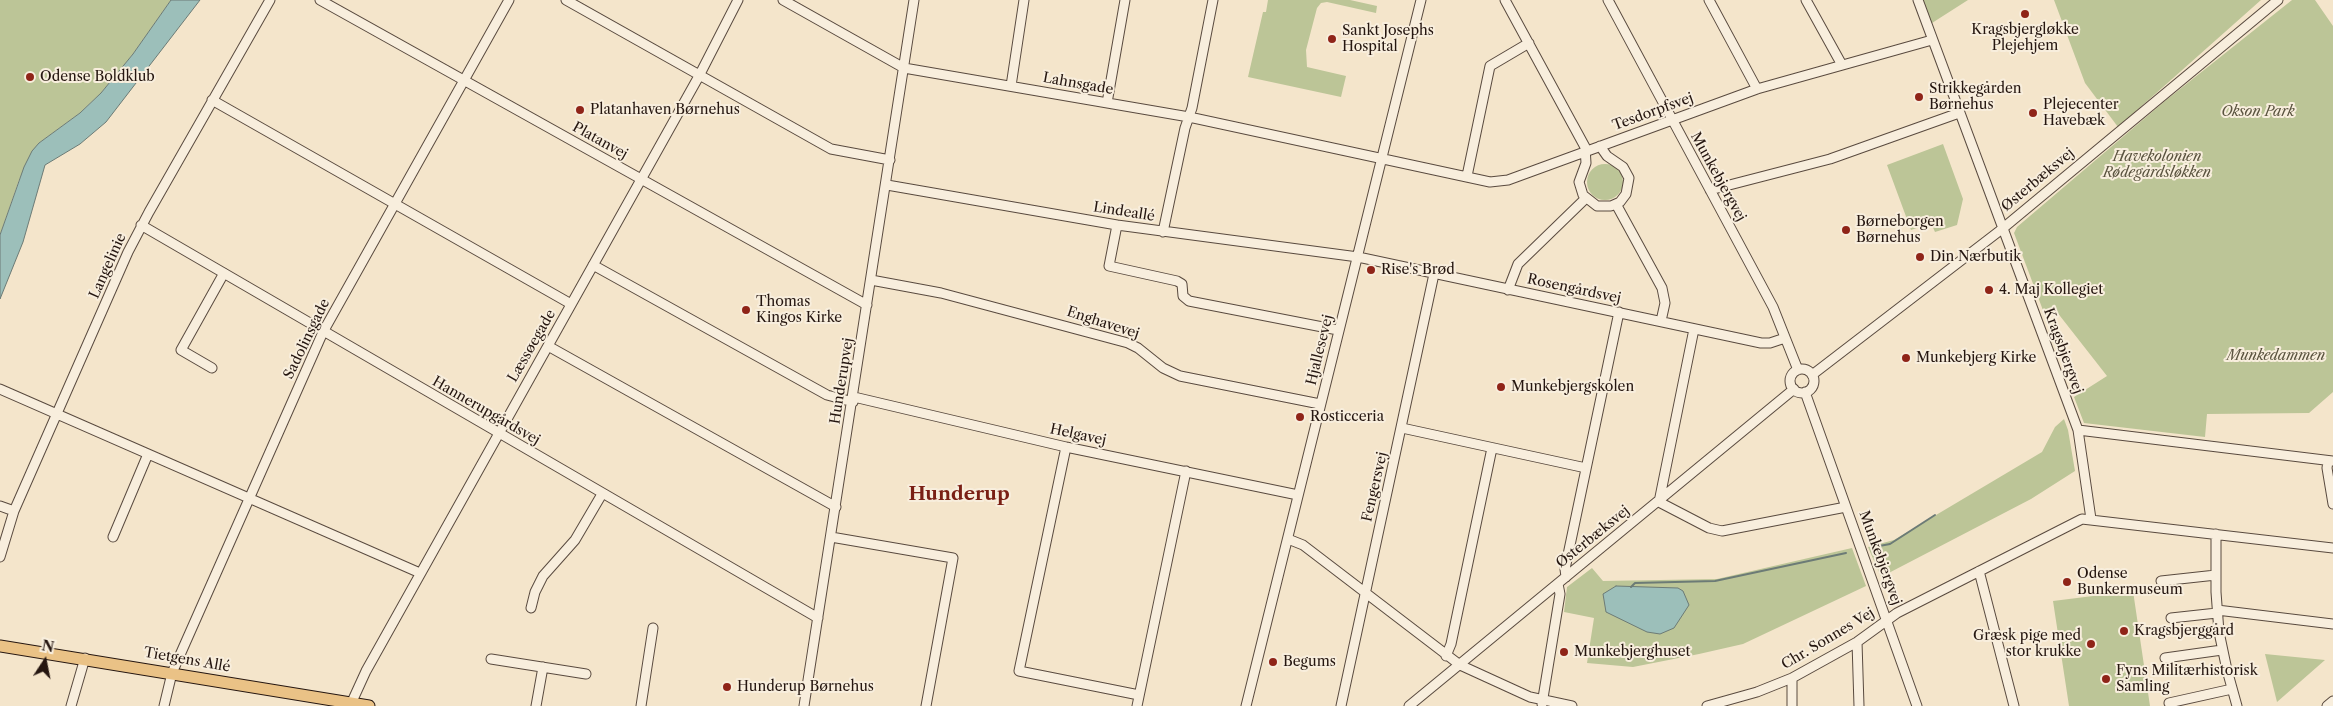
<!DOCTYPE html>
<html>
<head>
<meta charset="utf-8">
<style>
  body { margin:0 }
  #map { position:relative; width:2333px; height:706px; overflow:hidden; background:#f4e5cb; font-family:"Libre Caslon Text",serif }
  canvas { display:block }
  .north { position:absolute; left:20px; top:636px; width:50px; height:50px; -webkit-text-stroke:4px #f8eedd; paint-order:stroke; rotate:11deg; font-size:14px; font-weight:700; line-height:20px; text-align:center; color:#251610 }
  .north::after { content:''; display:block; margin:auto; width:18px; height:22px; background:#251610; clip-path:polygon(50% 0,100% 100%,50% 72%,0 100%) }
</style>
</head>
<body>
<div id="map">
<canvas width="2333" height="706"></canvas>
<div class="north">N</div>
</div>
<script>
const ctx = document.querySelector('canvas').getContext('2d');
ctx.lineJoin = 'round';
function fill(path, color) {
  ctx.fillStyle = color;
  ctx.fill(path, 'evenodd');
}
function shape(rows) {
  const path = new Path2D();
  for (const r of rows) {
    if (r.length === 3) {
      path.moveTo(r[0] + r[2], r[1]);
      path.arc(r[0], r[1], r[2], 0, 2 * Math.PI);
      continue;
    }
    path.moveTo(r[0], r[1]);
    for (let i = 2; i < r.length; i += 2) path.lineTo(r[i], r[i + 1]);
  }
  return path;
}
function stroke(path, color, width, dash) {
  ctx.strokeStyle = color;
  ctx.lineWidth = width;
  ctx.lineCap = dash ? 'butt' : 'round';
  ctx.setLineDash(dash || []);
  ctx.stroke(path);
}
function drawText(font, color, halo, rows, align = 'center') {
  ctx.font = font + ' "Libre Caslon Text",serif';
  ctx.lineWidth = 4;
  ctx.setLineDash([]);
  ctx.textBaseline = 'middle';
  ctx.strokeStyle = halo;
  ctx.fillStyle = color;
  for (const [text, x, y, turn = 0] of rows) {
    ctx.save();
    ctx.translate(x, y);
    ctx.rotate((+turn || 0) * Math.PI / 180);
    ctx.textAlign = isNaN(turn) ? turn : align;
    if (halo) ctx.strokeText(text, 0, 0);
    ctx.fillText(text, 0, 0);
    ctx.restore();
  }
}
fill(shape([
  [0,0,171,0,133,54,101,93,80,113,39,143,19,180,0,235],
  [1268,0,1350,0,1377,6,1376,13,1327,2,1321,3,1317,8,1306,50,1307,67,1346,76,1341,97,1248,77,1263,12,1266,12],
  [1923,0,1968,0,1932,23],
  [2054,0,2261,0,2118,127,2085,83],
  [2292,0,2315,0,2333,26,2333,392,2309,413,2207,414,2205,437,2084,423,2074,397,2107,376,2053,307,2044,313,2014,233,2017,227,2165,101],
  [1943,144,1963,199,1957,225,1935,232,1931,223,1911,230,1887,165],
  [1605,182,18],
  [2064,419,2068,430,2075,471,2031,499,1881,577,1868,547,1894,540,2042,452,2055,427],
  [1852,548,1866,586,1743,644,1699,654,1633,667,1587,663,1594,618,1564,612,1567,587,1592,568,1603,581,1717,579],
  [2133,591,2150,706,2069,706,2053,601],
  [2265,654,2325,660,2277,702]
]), '#bcc597');
const water = shape([
  [171,0,200,0,106,122,80,144,45,165,23,242,0,299,0,235,24,167,32,151,39,143,80,113,101,93,133,54,171,0],
  [1616,586,1678,588,1683,591,1689,605,1674,628,1660,634,1647,632,1606,612,1603,594,1616,586]
]);
fill(water, '#9cbfba');
stroke(water, '#6c7b76', 1);
stroke(shape([
  [1874,547,1890,544,1935,515],
  [1631,587,1635,583,1715,581,1846,553]
]), '#6c7b76', 2);
const minor = shape([
  [320,0,867,305],
  [566,0,831,149,890,160],
  [783,0,904,68,1189,117,1490,182,1508,180,1757,89,1932,40],
  [1505,0,1585,147,1586,163,1579,182,1583,195,1597,206,1611,206,1620,202,1626,194,1629,178,1623,167,1607,156,1600,146],
  [1608,0,1773,307,1798,370],
  [1709,0,1757,89],
  [1806,0,1842,65],
  [1918,0,2078,430,2091,519],
  [1011,86,1024,0],
  [212,100,571,304],
  [1107,103,1125,0],
  [1467,176,1490,66,1529,43],
  [887,185,1117,225,1358,257,1761,343,1770,343,1785,338],
  [1710,190,1830,159,1959,113],
  [1616,204,1662,288,1665,303,1661,321],
  [141,225,818,618],
  [1117,225,1109,266,1177,281,1182,284,1183,296,1189,301,1338,330],
  [1163,232,1185,128,1192,108,1213,0],
  [593,265,827,395,853,402],
  [871,280,941,293,1128,343,1138,348,1163,368,1180,376,1320,404],
  [1508,290,1518,264,1585,199],
  [1694,329,1659,502,1709,528,1722,531,1846,507],
  [548,346,836,507],
  [212,368,181,350,224,273],
  [1802,381,12],
  [1812,375,2002,229,2278,0],
  [0,389,420,573],
  [1805,392,1917,706],
  [854,397,1066,447,1298,495],
  [1402,428,1586,468],
  [2078,430,2333,461],
  [1066,447,1019,671,1139,695],
  [2328,461,2327,468,2333,504],
  [0,506,14,511],
  [2216,534,2216,592,2219,632,2227,670,2237,706],
  [113,537,148,454],
  [831,537,953,558,926,706],
  [1288,539,1303,545,1460,665,1530,697,1572,706],
  [0,557,14,511,128,252,149,212,270,0],
  [1979,571,2014,706],
  [1566,577,1565,569,1619,312],
  [2161,581,2216,575],
  [531,608,535,592,543,576,575,540,602,494],
  [2217,610,2333,624],
  [2171,618,2217,613],
  [1857,642,1859,706],
  [1446,656,1451,644,1492,448],
  [2165,658,2222,650],
  [491,659,586,674],
  [1792,678,1792,706],
  [2169,703,2232,689],
  [1542,704,1560,594,1558,584],
  [71,706,85,658],
  [164,706,172,673,323,332,509,0],
  [350,706,366,671,699,76,738,0],
  [536,706,543,667],
  [641,706,653,628],
  [804,706,914,0],
  [1137,706,1186,471],
  [1246,706,1421,0],
  [1341,706,1434,274],
  [1409,706,1794,389],
  [1707,706,1757,692,1792,678,1857,642,1897,613,2082,519,2333,548],
  [2327,706,2333,701]
]);
const major = shape([
  [0,646,369,706]
]);
stroke(minor, '#594a3f', 11);
stroke(major, '#251610', 13);
stroke(minor, '#f8eedd', 9);
stroke(major, '#eac286', 11);
for (const [x, y, r, color] of [
  [2025,14,5,"#8f2418"],
  [1332,39,5,"#8f2418"],
  [30,77,5,"#8f2418"],
  [1919,97,5,"#8f2418"],
  [580,110,5,"#8f2418"],
  [2033,113,5,"#8f2418"],
  [1846,230,5,"#8f2418"],
  [1920,257,5,"#8f2418"],
  [1371,270,5,"#8f2418"],
  [1989,290,5,"#8f2418"],
  [746,310,5,"#8f2418"],
  [1906,358,5,"#8f2418"],
  [1501,387,5,"#8f2418"],
  [1300,417,5,"#8f2418"],
  [2067,582,5,"#8f2418"],
  [2124,631,5,"#8f2418"],
  [2091,644,5,"#8f2418"],
  [1564,652,5,"#8f2418"],
  [1273,662,5,"#8f2418"],
  [2106,679,5,"#8f2418"],
  [727,687,5,"#8f2418"]
]) {
  const dot = new Path2D();
  dot.arc(x, y, r, 0, 2 * Math.PI);
  ctx.fillStyle = color;
  ctx.fill(dot);
  stroke(dot, '#f8eedd', 2);
}
drawText('14px', '#251610', '#f8eedd', [
  ["Kragsbjergløkke",2025,30,"center"],
  ["Plejehjem",2025,46,"center"],
  ["Sankt Josephs",1342,31],
  ["Hospital",1342,47],
  ["Odense Boldklub",40,77],
  ["Strikkegården",1929,89],
  ["Børnehus",1929,105],
  ["Plejecenter",2043,105],
  ["Havebæk",2043,121],
  ["Platanhaven Børnehus",590,110],
  ["Børneborgen",1856,222],
  ["Børnehus",1856,238],
  ["Din Nærbutik",1930,257],
  ["Rise's Brød",1381,270],
  ["4. Maj Kollegiet",1999,290],
  ["Thomas",756,302],
  ["Kingos Kirke",756,318],
  ["Munkebjerg Kirke",1916,358],
  ["Munkebjergskolen",1511,387],
  ["Rosticceria",1310,417],
  ["Odense",2077,574],
  ["Bunkermuseum",2077,590],
  ["Kragsbjerggård",2134,631],
  ["Græsk pige med",2081,636,"right"],
  ["stor krukke",2081,652,"right"],
  ["Munkebjerghuset",1574,652],
  ["Begums",1283,662],
  ["Fyns Militærhistorisk",2116,671],
  ["Samling",2116,687],
  ["Hunderup Børnehus",737,687]
], 'left');
drawText('14px', '#251610', '#f8eedd', [
  ["Lahnsgade",1078,84,10],
  ["Tesdorpfsvej",1653,112,-20],
  ["Platanvej",600,141,29],
  ["Munkebjergvej",1718,177,61],
  ["Østerbæksvej",2038,180,-40],
  ["Lindeallé",1124,212,9],
  ["Langelinie",108,266,-66],
  ["Rosengårdsvej",1574,289,12],
  ["Enghavevej",1103,323,18],
  ["Sadolinsgade",307,339,-64],
  ["Læssøegade",532,346,-60],
  ["Hjallesevej",1320,350,-76],
  ["Kragsbjergvej",2063,351,70],
  ["Hunderupvej",842,381,-81],
  ["Hannerupgårdsvej",486,411,30],
  ["Helgavej",1078,435,12],
  ["Fengersvej",1375,487,-77],
  ["Østerbæksvej",1593,537,-39],
  ["Munkebjergvej",1880,558,70],
  ["Chr. Sonnes Vej",1828,639,-31],
  ["Tietgens Allé",187,660,10]
]);
drawText('italic 14px', '#5a533f', '#f8eedd', [
  ["Okson Park",2258,112],
  ["Havekolonien",2157,157],
  ["Rødegårdsløkken",2157,173],
  ["Munkedammen",2276,356]
]);
drawText('bold 19px', '#7a1f14', '#f8eedd', [
  ["Hunderup",959,495]
]);
</script>
</body>
</html>
